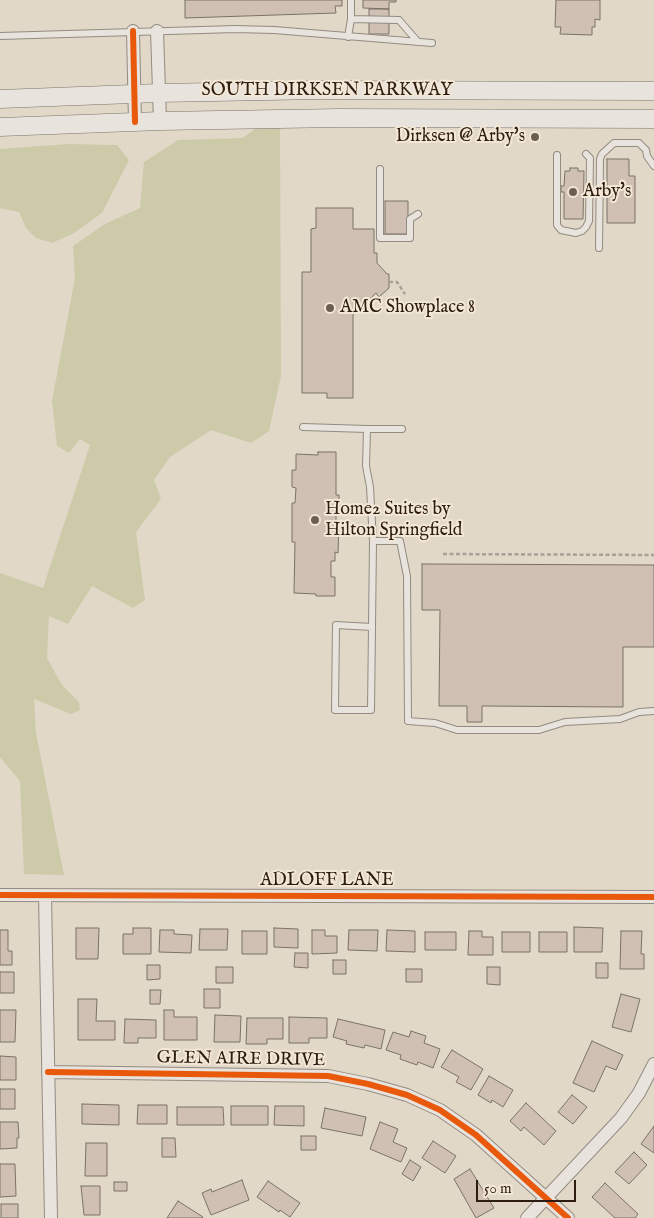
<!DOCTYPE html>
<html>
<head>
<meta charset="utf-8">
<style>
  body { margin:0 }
  #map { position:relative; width:654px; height:1218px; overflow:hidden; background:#e2d8c8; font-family:"IM FELL English",serif }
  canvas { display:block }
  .scale { position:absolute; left:476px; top:1180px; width:100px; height:22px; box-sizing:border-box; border:2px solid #2d1c11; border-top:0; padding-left:6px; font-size:15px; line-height:18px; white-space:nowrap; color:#2d1c11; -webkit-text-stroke:4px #f3e7d5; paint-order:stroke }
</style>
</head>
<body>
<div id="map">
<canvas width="654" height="1218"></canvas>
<div class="scale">50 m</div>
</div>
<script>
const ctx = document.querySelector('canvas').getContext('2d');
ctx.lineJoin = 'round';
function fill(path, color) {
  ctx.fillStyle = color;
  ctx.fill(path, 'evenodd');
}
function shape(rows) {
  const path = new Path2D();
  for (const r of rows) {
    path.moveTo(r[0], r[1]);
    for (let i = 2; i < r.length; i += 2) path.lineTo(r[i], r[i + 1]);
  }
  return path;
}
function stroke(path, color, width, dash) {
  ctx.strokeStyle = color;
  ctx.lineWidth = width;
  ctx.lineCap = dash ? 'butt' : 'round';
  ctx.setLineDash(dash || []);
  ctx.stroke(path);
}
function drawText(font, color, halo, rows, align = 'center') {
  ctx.font = font + ' "IM FELL English",serif';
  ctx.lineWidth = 4;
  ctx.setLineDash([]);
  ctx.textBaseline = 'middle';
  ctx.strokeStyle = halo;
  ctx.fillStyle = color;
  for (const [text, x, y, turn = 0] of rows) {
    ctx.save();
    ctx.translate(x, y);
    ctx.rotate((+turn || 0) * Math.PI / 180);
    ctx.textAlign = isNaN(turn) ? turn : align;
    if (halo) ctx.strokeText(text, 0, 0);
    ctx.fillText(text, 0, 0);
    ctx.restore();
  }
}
fill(shape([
  [256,128,280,128,281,376,269,431,251,443,211,430,170,457,154,480,161,499,136,532,145,600,133,608,92,586,68,624,49,616,47,658,62,685,79,702,80,710,71,714,34,699,36,733,64,875,24,874,20,781,0,757,0,573,43,588,90,445,80,439,69,453,57,446,52,401,75,278,73,246,105,224,140,208,144,162,178,140,243,138],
  [68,144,117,145,129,160,102,213,74,233,52,243,36,238,26,228,19,212,0,208,0,149]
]), '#cdcaa9');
const building = shape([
  [185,0,342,0,342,6,335,6,336,13,185,18,185,0],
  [363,0,396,0,396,2,389,2,389,9,363,8,363,0],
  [556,0,600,0,600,20,595,19,595,27,592,27,592,35,560,34,561,27,555,27,556,0],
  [369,9,389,9,389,34,369,34,369,9],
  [607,159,629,159,629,176,635,176,635,223,607,223,607,159],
  [570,168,578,168,578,171,584,171,583,219,564,219,564,192,561,192,561,186,564,186,565,171,570,171,570,168],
  [385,201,408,201,408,234,385,234,385,201],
  [316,208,353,208,353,229,374,229,374,253,377,253,377,263,387,274,389,274,389,288,379,297,376,293,353,315,353,398,327,398,327,393,302,393,302,272,311,272,311,229,316,228,316,208],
  [318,452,336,452,336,495,339,495,339,512,336,511,336,526,339,526,338,553,335,552,335,561,331,561,331,577,335,577,335,596,316,596,316,594,294,593,295,542,292,542,292,503,295,503,296,488,292,487,292,470,296,470,296,454,318,455,318,452],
  [422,564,654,565,654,647,623,647,623,707,482,706,482,722,467,722,467,706,439,706,440,610,422,610,422,564],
  [574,927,603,928,602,952,574,952,574,927],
  [76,928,99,928,98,959,76,959,76,928],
  [133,928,151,928,151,954,123,954,123,934,133,934,133,928],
  [274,928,298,929,298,948,274,947,274,928],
  [200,929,228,929,227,950,199,950,200,929],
  [0,930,8,930,8,951,12,951,12,965,0,965,0,930],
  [160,930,174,930,174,934,192,935,191,953,159,952,160,930],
  [312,930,325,930,325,936,337,936,337,953,312,954,312,930],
  [349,930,378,930,377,951,348,950,349,930],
  [387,930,415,931,415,952,386,951,387,930],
  [242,931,267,931,267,954,242,954,242,931],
  [469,931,482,931,482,937,493,937,493,955,468,955,469,931],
  [621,931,642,931,641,954,644,954,644,969,620,969,621,931],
  [425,932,456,932,456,950,425,950,425,932],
  [502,932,530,932,530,952,502,952,502,932],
  [539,932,567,932,567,952,539,952,539,932],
  [295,953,308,953,308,968,294,967,295,953],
  [333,960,346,960,346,974,333,974,333,960],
  [596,963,608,963,608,978,596,978,596,963],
  [147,965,160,965,160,979,147,980,147,965],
  [216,967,233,967,233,983,216,983,216,967],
  [487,967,500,967,500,985,487,984,487,967],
  [406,969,422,969,422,982,406,982,406,969],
  [0,972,14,972,14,993,0,993,0,972],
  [204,989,220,989,220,1008,204,1008,204,989],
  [150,990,161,990,160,1004,150,1004,150,990],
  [621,994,640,999,631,1032,612,1027,621,994],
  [78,999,97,999,96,1021,115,1021,115,1040,78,1040,78,999],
  [0,1010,16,1010,15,1042,0,1042,0,1010],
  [164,1010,174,1010,174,1017,197,1017,197,1040,164,1040,164,1010],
  [215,1015,241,1016,240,1042,214,1042,215,1015],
  [289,1017,327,1018,327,1038,309,1038,309,1043,289,1043,289,1017],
  [247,1018,283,1018,283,1039,267,1039,267,1044,246,1044,247,1018],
  [125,1019,156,1020,156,1038,138,1038,138,1043,124,1043,125,1019],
  [338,1019,385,1030,381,1049,365,1045,364,1048,346,1044,347,1041,333,1037,338,1019],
  [411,1031,426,1036,424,1043,440,1049,433,1068,418,1062,417,1065,400,1059,401,1055,386,1050,393,1032,409,1037,411,1031],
  [592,1041,623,1055,616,1070,606,1066,594,1092,573,1083,592,1041],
  [452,1050,483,1069,471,1090,456,1082,459,1077,441,1067,452,1050],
  [0,1056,16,1057,16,1080,0,1080,0,1056],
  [489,1076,513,1090,503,1107,492,1100,491,1103,478,1095,489,1076],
  [0,1089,15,1089,15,1109,0,1109,0,1089],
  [572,1095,587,1107,573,1124,558,1112,572,1095],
  [526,1103,556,1131,544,1145,524,1127,521,1131,510,1121,526,1103],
  [82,1104,119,1105,119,1125,82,1124,82,1104],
  [138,1105,167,1105,167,1124,137,1124,138,1105],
  [231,1106,268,1106,268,1125,231,1125,231,1106],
  [275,1106,304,1106,304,1126,274,1125,275,1106],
  [177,1107,223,1107,224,1125,177,1125,177,1107],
  [325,1108,366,1117,362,1136,321,1128,325,1108],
  [0,1122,18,1122,19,1138,17,1138,17,1148,0,1149,0,1122],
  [380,1122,398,1129,393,1142,407,1148,401,1162,370,1149,380,1122],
  [654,1126,654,1153,641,1144,654,1126],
  [301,1136,316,1136,316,1150,301,1150,301,1136],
  [162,1138,175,1138,176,1157,162,1157,162,1138],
  [433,1141,456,1156,445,1173,422,1158,433,1141],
  [86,1143,107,1143,107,1176,85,1176,86,1143],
  [634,1152,647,1165,629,1184,615,1172,634,1152],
  [410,1160,421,1167,413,1181,402,1174,410,1160],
  [0,1164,15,1164,16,1196,0,1197,0,1164],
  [470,1169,494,1208,476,1218,454,1179,470,1169],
  [242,1180,249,1200,211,1215,202,1193,211,1189,212,1192,242,1180],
  [268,1181,300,1203,290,1217,280,1210,279,1212,257,1197,268,1181],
  [114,1182,127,1182,127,1191,114,1191,114,1182],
  [605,1183,638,1214,635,1218,615,1218,592,1197,605,1183],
  [81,1186,100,1186,100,1215,84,1215,81,1186],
  [178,1201,203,1217,202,1218,167,1218,178,1201],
  [1,1204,18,1204,18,1218,1,1218,1,1204]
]);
fill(building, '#cfc0b3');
stroke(building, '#7a7268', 1);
const service = shape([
  [351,19,351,0],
  [0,36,235,29,274,30,432,43],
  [348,37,351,19,399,20,418,42],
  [557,155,557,225,561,230,576,233,582,231,586,227,589,221,590,158,586,154],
  [380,169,380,238,410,238,410,219,418,214],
  [599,248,600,159,602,154,614,143,639,143,646,150,647,156,654,166],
  [303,427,367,429,366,466,370,487,373,541,400,541,407,576,408,721,435,723,457,730,539,730,565,722,620,719,639,712,654,711],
  [367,429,402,429],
  [372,627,371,710,335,710,336,625,372,627,373,541]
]);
const minor = shape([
  [133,31,135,122],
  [157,31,160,121],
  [0,895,654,897],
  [45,895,51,1218],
  [48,1072,328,1076,368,1084,407,1095,440,1110,476,1135,568,1218],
  [527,1218,621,1118,639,1093,654,1064]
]);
const secondary = shape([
  [0,99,159,93,320,90,654,91],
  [0,127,160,121,339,118,654,119]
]);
stroke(service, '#938b81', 8);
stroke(minor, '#938b81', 14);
stroke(secondary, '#7a7268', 19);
stroke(shape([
  [389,282,397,282,405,294],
  [443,554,654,555]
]), '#a6a098', 2.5, [4, 2.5]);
stroke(service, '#e8e3dc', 6);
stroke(minor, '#e8e3dc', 12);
stroke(secondary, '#e8e3dc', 18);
stroke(shape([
  [133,31,135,122],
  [0,895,654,897],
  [48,1072,328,1076,368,1084,407,1095,440,1110,476,1135,568,1218]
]), '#e8590c', 6);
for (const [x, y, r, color] of [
  [535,137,5,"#6c5e51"],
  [573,192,5,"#6c5e51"],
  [330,308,5,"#6c5e51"],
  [315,520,5,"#6c5e51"]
]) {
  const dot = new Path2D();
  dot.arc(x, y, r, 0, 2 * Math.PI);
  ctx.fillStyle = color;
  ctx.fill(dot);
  stroke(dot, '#f3e7d5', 2);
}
drawText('18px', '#2d1c11', '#f3e7d5', [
  ["SOUTH DIRKSEN PARKWAY",327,91],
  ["ADLOFF LANE",327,881],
  ["GLEN AIRE DRIVE",241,1060,1]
]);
drawText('18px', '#2d1c11', '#f3e7d5', [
  ["Dirksen @ Arby's",525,137,"right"],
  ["Arby's",583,192],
  ["AMC Showplace 8",340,308],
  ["Home2 Suites by",325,510],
  ["Hilton Springfield",325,531]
], 'left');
</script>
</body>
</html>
